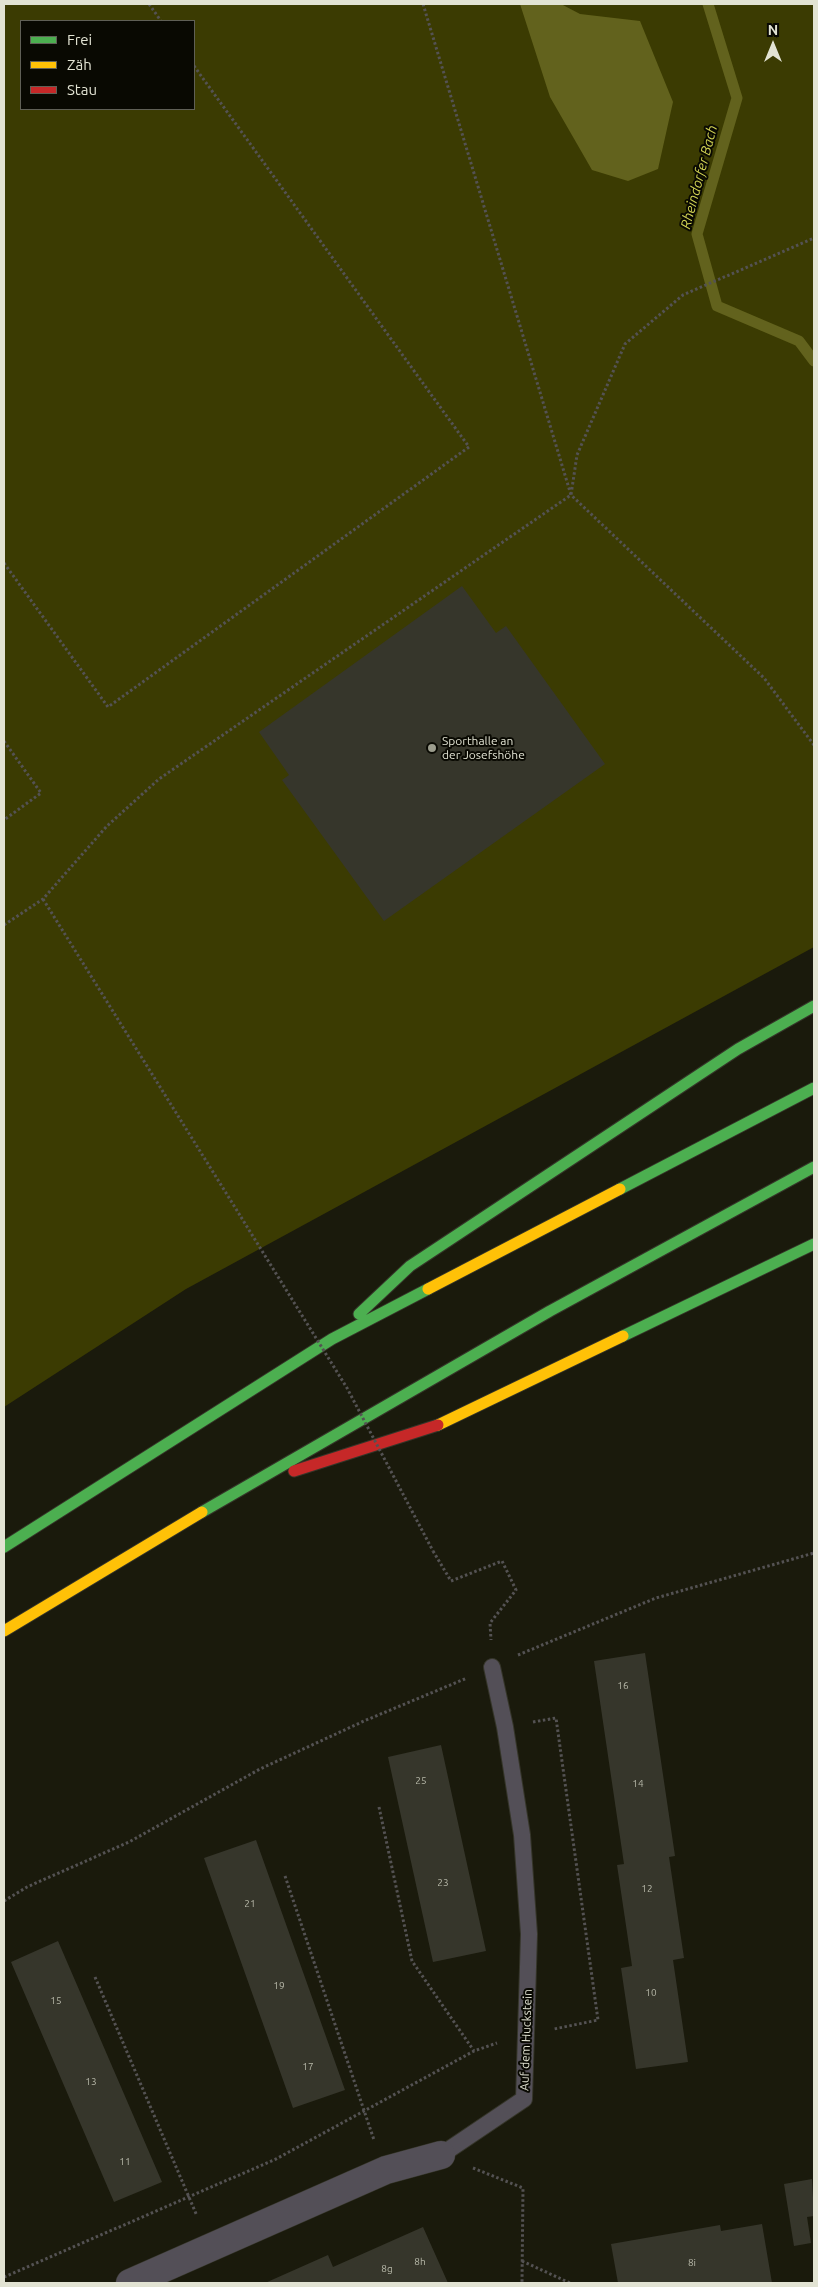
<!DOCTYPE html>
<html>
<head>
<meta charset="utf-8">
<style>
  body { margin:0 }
  #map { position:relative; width:818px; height:2287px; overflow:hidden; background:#1a1a0c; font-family:Ubuntu,sans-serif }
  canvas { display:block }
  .frame { position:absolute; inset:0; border:5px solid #e2e3d3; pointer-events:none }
  .legend { position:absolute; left:20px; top:20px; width:175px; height:90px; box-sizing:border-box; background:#090902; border:1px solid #606056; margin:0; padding:6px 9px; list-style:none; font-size:15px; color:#e2e3d3 }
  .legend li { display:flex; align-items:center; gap:10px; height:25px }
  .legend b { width:25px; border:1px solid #606056 }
  .north { position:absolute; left:748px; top:20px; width:50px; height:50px; -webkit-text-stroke:4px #090902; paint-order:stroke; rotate:0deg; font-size:14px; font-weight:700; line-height:20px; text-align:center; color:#e2e3d3 }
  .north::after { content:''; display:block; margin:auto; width:18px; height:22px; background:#e2e3d3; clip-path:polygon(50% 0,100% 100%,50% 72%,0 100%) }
</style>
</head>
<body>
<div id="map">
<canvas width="818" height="2287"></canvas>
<div class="frame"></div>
<ul class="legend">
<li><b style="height:6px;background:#4caf50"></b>Frei</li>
<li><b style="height:6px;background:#ffc107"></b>Zäh</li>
<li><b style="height:6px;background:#c62828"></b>Stau</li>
</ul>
<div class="north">N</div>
</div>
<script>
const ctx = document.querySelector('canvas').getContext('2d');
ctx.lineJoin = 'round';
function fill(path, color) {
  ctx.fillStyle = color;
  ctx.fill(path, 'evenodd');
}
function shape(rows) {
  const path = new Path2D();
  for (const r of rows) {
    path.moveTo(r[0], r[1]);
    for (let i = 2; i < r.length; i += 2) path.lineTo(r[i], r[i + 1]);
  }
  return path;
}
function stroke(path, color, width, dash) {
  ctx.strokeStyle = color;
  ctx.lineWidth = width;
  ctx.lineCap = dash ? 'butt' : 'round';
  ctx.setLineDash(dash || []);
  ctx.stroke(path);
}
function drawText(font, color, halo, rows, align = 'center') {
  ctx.font = font + ' Ubuntu,sans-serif';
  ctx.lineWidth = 4;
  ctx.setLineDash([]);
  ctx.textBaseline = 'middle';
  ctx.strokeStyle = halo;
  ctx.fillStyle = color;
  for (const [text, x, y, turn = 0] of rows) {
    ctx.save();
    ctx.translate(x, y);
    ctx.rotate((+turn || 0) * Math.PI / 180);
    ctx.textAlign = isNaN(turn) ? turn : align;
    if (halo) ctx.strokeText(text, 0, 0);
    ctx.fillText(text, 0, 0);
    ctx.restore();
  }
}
fill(shape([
  [4,4,814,4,814,947,186,1289,4,1407],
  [21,21,194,21,194,109,21,109]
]), '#3b3b02');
fill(shape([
  [520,4,561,4,580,14,640,21,673,102,658,169,628,181,592,170,550,97]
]), '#62621d');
stroke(shape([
  [708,4,737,98,697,234,717,306,799,341,814,361]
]), '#62621d', 11);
fill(shape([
  [462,586,496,633,506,626,605,764,384,921,282,780,289,775,259,732],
  [645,1653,675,1856,669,1857,684,1958,673,1960,688,2062,636,2069,621,1968,632,1966,617,1865,624,1864,594,1661],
  [441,1745,486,1951,433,1962,388,1757],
  [256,1840,345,2090,293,2108,204,1858],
  [58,1941,162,2182,114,2202,11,1962],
  [812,2179,814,2216,807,2217,811,2243,794,2246,784,2184],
  [762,2224,772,2283,618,2283,611,2244,720,2225,721,2231],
  [423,2227,448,2283,265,2283,328,2255,333,2267]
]), '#36362b');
const lane = shape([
  [441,2155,524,2099,529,1934,522,1835,505,1727,492,1667]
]);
const street = shape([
  [130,2283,386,2170,441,2155]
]);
const fast = shape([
  [620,1189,814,1088],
  [359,1314,410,1266,738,1049,814,1006],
  [623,1336,814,1244],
  [202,1512,550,1311,814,1167],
  [4,1547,332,1339,428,1289]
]);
const slow = shape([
  [428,1289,620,1189],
  [438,1425,623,1336],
  [4,1631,202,1512]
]);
const jam = shape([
  [294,1471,438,1425]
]);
stroke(lane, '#353529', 18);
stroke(street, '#353529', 29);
stroke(fast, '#353529', 13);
stroke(slow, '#353529', 13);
stroke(jam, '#353529', 13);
stroke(shape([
  [149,4,161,21],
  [423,4,571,495,764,678,814,745],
  [4,563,108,707,469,447,194,66],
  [4,741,41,793,4,820],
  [43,899,241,1217],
  [4,925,43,899,107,826,159,779,571,495,577,455,625,344,683,295,814,238],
  [433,1551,451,1581,502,1561,516,1590,490,1623,491,1640],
  [518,1655,656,1598,814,1553],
  [533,1722,556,1718,598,2020,554,2029],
  [379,1807,412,1961,474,2051],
  [285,1876,374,2140],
  [4,1901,27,1887,129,1842,260,1769,364,1721,467,1678],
  [95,1977,197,2216],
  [473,2168,523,2188,522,2283],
  [522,2261,570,2283],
  [4,2277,276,2159,474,2051,497,2043]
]), '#545253', 3, [2.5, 2.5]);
stroke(lane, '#534f57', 16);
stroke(street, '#534f57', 28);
stroke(fast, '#4caf50', 11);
stroke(slow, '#ffc107', 11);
stroke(jam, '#c62828', 11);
stroke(shape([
  [241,1217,347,1388,433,1551]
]), '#545253', 3, [2.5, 2.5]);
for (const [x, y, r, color] of [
  [432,748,5,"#9c9d8d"]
]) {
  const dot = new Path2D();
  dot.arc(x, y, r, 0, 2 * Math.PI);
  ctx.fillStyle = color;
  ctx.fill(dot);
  stroke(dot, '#090902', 2);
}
drawText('10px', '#b7b8a9', null, [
  ["16",623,1686],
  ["25",421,1781],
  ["14",638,1784],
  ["23",443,1883],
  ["12",647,1889],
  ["21",250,1904],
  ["19",279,1986],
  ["10",651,1993],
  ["15",56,2001],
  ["17",308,2067],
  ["13",91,2082],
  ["11",125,2162],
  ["8h",420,2262],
  ["8i",692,2263],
  ["8g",387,2269]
]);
drawText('12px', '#e2e3d3', '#090902', [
  ["Sporthalle an",442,741],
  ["der Josefshöhe",442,755]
], 'left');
drawText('12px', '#e2e3d3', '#090902', [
  ["Auf dem Huckstein",526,2040,-88]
]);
drawText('italic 14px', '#d1d253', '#090902', [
  ["Rheindorfer Bach",699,177,-75]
]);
</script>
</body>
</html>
